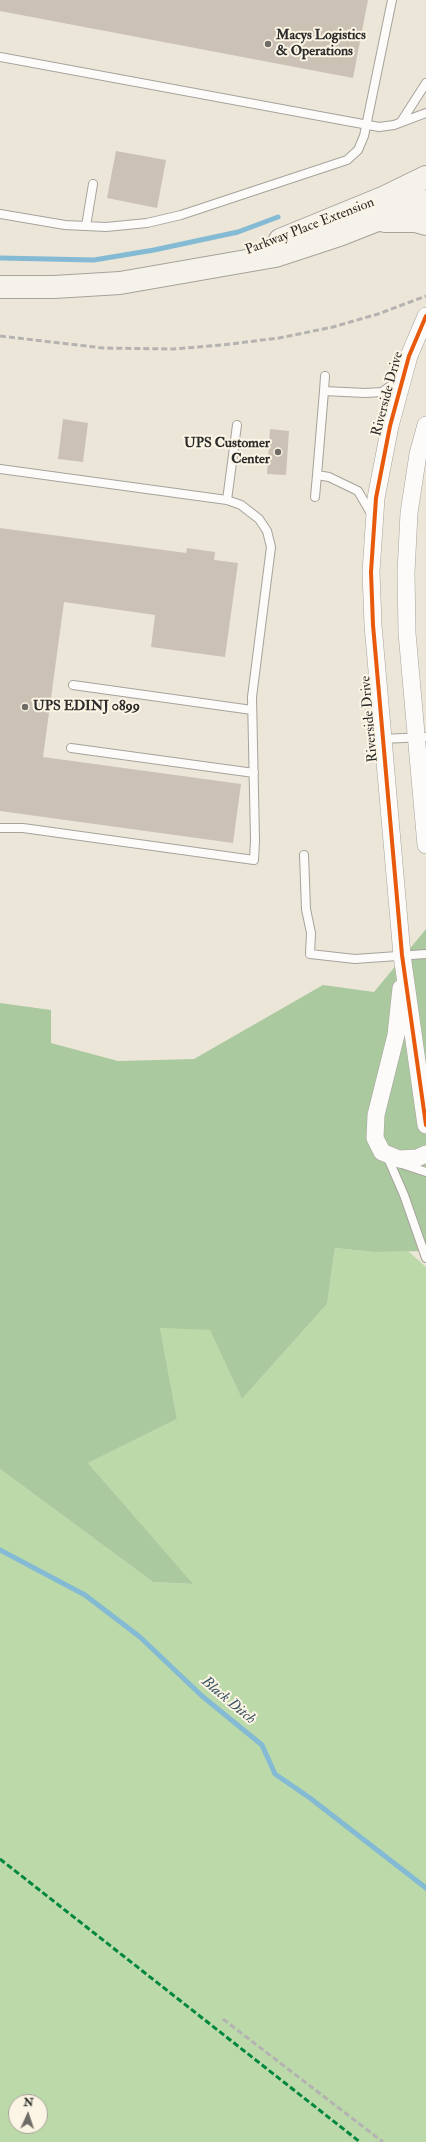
<!DOCTYPE html>
<html>
<head>
<meta charset="utf-8">
<style>
  body { margin:0 }
  #map { position:relative; width:426px; height:2142px; overflow:hidden; background:#ece6d9; font-family:"IM FELL Double Pica",serif }
  canvas { display:block }
  .north { position:absolute; left:8px; top:2094px; width:40px; height:40px; box-sizing:border-box; background:#fcf5e5; border:1px solid #a8a49b; border-radius:50%; rotate:3deg; font-size:11px; font-weight:700; line-height:16px; text-align:center; color:#2b2b2b }
  .north::after { content:''; display:block; margin:auto; width:14px; height:18px; background:#6f6c68; clip-path:polygon(50% 0,100% 100%,50% 72%,0 100%) }
</style>
</head>
<body>
<div id="map">
<canvas width="426" height="2142"></canvas>
<div class="north">N</div>
</div>
<script>
const ctx = document.querySelector('canvas').getContext('2d');
ctx.lineJoin = 'round';
function fill(path, color) {
  ctx.fillStyle = color;
  ctx.fill(path, 'evenodd');
}
function shape(rows) {
  const path = new Path2D();
  for (const r of rows) {
    path.moveTo(r[0], r[1]);
    for (let i = 2; i < r.length; i += 2) path.lineTo(r[i], r[i + 1]);
  }
  return path;
}
function stroke(path, color, width, dash) {
  ctx.strokeStyle = color;
  ctx.lineWidth = width;
  ctx.lineCap = dash ? 'butt' : 'round';
  ctx.setLineDash(dash || []);
  ctx.stroke(path);
}
function drawText(font, color, halo, rows, align = 'center') {
  ctx.font = font + ' "IM FELL Double Pica",serif';
  ctx.lineWidth = 4;
  ctx.setLineDash([]);
  ctx.textBaseline = 'middle';
  ctx.strokeStyle = halo;
  ctx.fillStyle = color;
  for (const [text, x, y, turn = 0] of rows) {
    ctx.save();
    ctx.translate(x, y);
    ctx.rotate((+turn || 0) * Math.PI / 180);
    ctx.textAlign = isNaN(turn) ? turn : align;
    if (halo) ctx.strokeText(text, 0, 0);
    ctx.fillText(text, 0, 0);
    ctx.restore();
  }
}
fill(shape([
  [335,1248,374,1252,408,1251,426,1267,426,2142,0,2142,0,1469,153,1582,192,1584,88,1463,177,1419,160,1328,210,1329,242,1399,327,1304],
  [16,2102,40,2102,40,2126,16,2126]
]), '#bbd9a9');
fill(shape([
  [426,929,426,1251,374,1252,335,1248,327,1304,242,1399,210,1330,160,1328,177,1419,88,1463,193,1584,153,1582,0,1469,0,1003,51,1010,51,1043,118,1061,194,1059,323,985,374,992]
]), '#abc99f');
stroke(shape([
  [0,258,94,260,154,250,238,232,278,217],
  [0,1550,85,1595,140,1637,202,1696,262,1745,275,1774,310,1798,426,1888]
]), '#84bad4', 5);
fill(shape([
  [0,0,368,0,353,78,0,11],
  [116,151,166,160,157,208,107,198],
  [63,419,88,423,83,462,58,459],
  [270,429,289,431,286,475,267,474],
  [0,528,186,553,187,548,215,552,214,560,238,563,225,657,151,647,155,615,64,602,43,757,241,784,233,843,0,811]
]), '#cbc1b4');
const service = shape([
  [0,57,379,127,394,125,426,113],
  [401,122,426,83],
  [0,214,65,225,106,227,147,223,181,215,347,160,358,150,364,136,392,0],
  [86,226,93,184],
  [324,391,325,376],
  [0,469,227,500,241,505,259,519,267,531,271,547,252,697,255,840,254,860,23,828,0,828],
  [315,497,317,475],
  [227,500,237,425],
  [372,515,358,491,329,477,317,475,324,391,365,393,382,392,400,379],
  [73,685,252,710],
  [382,739,426,737],
  [71,748,254,773],
  [304,855,306,909,311,933,310,954,355,959,426,954],
  [387,1156,404,1195,426,1258],
  [399,1163,426,1172]
]);
const minor = shape([
  [426,316,409,356,390,426,376,498,371,572,373,625,402,955,426,1125],
  [426,425,418,454,409,513,406,573,407,633,426,845],
  [401,988,396,1035,376,1115,375,1138,382,1152,399,1159,417,1158,426,1154]
]);
const secondary = shape([
  [385,221,415,221,426,224],
  [280,240,385,197,426,177],
  [0,287,54,287,120,283,275,256,339,235,426,201]
]);
stroke(service, '#a6a39b', 10);
stroke(minor, '#a6a39b', 18);
stroke(secondary, '#a6a39b', 24);
stroke(service, '#fcfbf9', 8);
stroke(minor, '#fcfbf9', 17);
stroke(secondary, '#f5f2ec', 22);
stroke(shape([
  [0,336,103,348,173,349,222,345,279,338,333,327,378,314,426,296],
  [223,2019,383,2142]
]), '#b4b3b1', 3, [6, 3]);
stroke(shape([
  [0,1859,360,2142]
]), '#00873e', 3, [6, 3]);
stroke(shape([
  [426,316,409,356,390,426,376,498,371,572,373,625,402,955,426,1125]
]), '#e8590c', 4);
for (const [x, y, r, color] of [
  [268,44,4,"#6f6c68"],
  [278,452,4,"#6f6c68"],
  [25,707,4,"#6f6c68"]
]) {
  const dot = new Path2D();
  dot.arc(x, y, r, 0, 2 * Math.PI);
  ctx.fillStyle = color;
  ctx.fill(dot);
  stroke(dot, '#fcf5e5', 1.5);
}
drawText('bold 14px', '#2b2b2b', '#fcf5e5', [
  ["Macys Logistics",276,36],
  ["& Operations",276,52],
  ["UPS Customer",270,444,"right"],
  ["Center",270,460,"right"],
  ["UPS EDINJ 0899",33,707]
], 'left');
drawText('14px', '#2b2b2b', '#fcf5e5', [
  ["Parkway Place Extension",310,227,-21],
  ["Riverside Drive",388,394,-75],
  ["Riverside Drive",370,719,-95]
]);
drawText('italic 15px', '#3b5665', '#fcf5e5', [
  ["Black Ditch",228,1701,40]
]);
</script>
</body>
</html>
